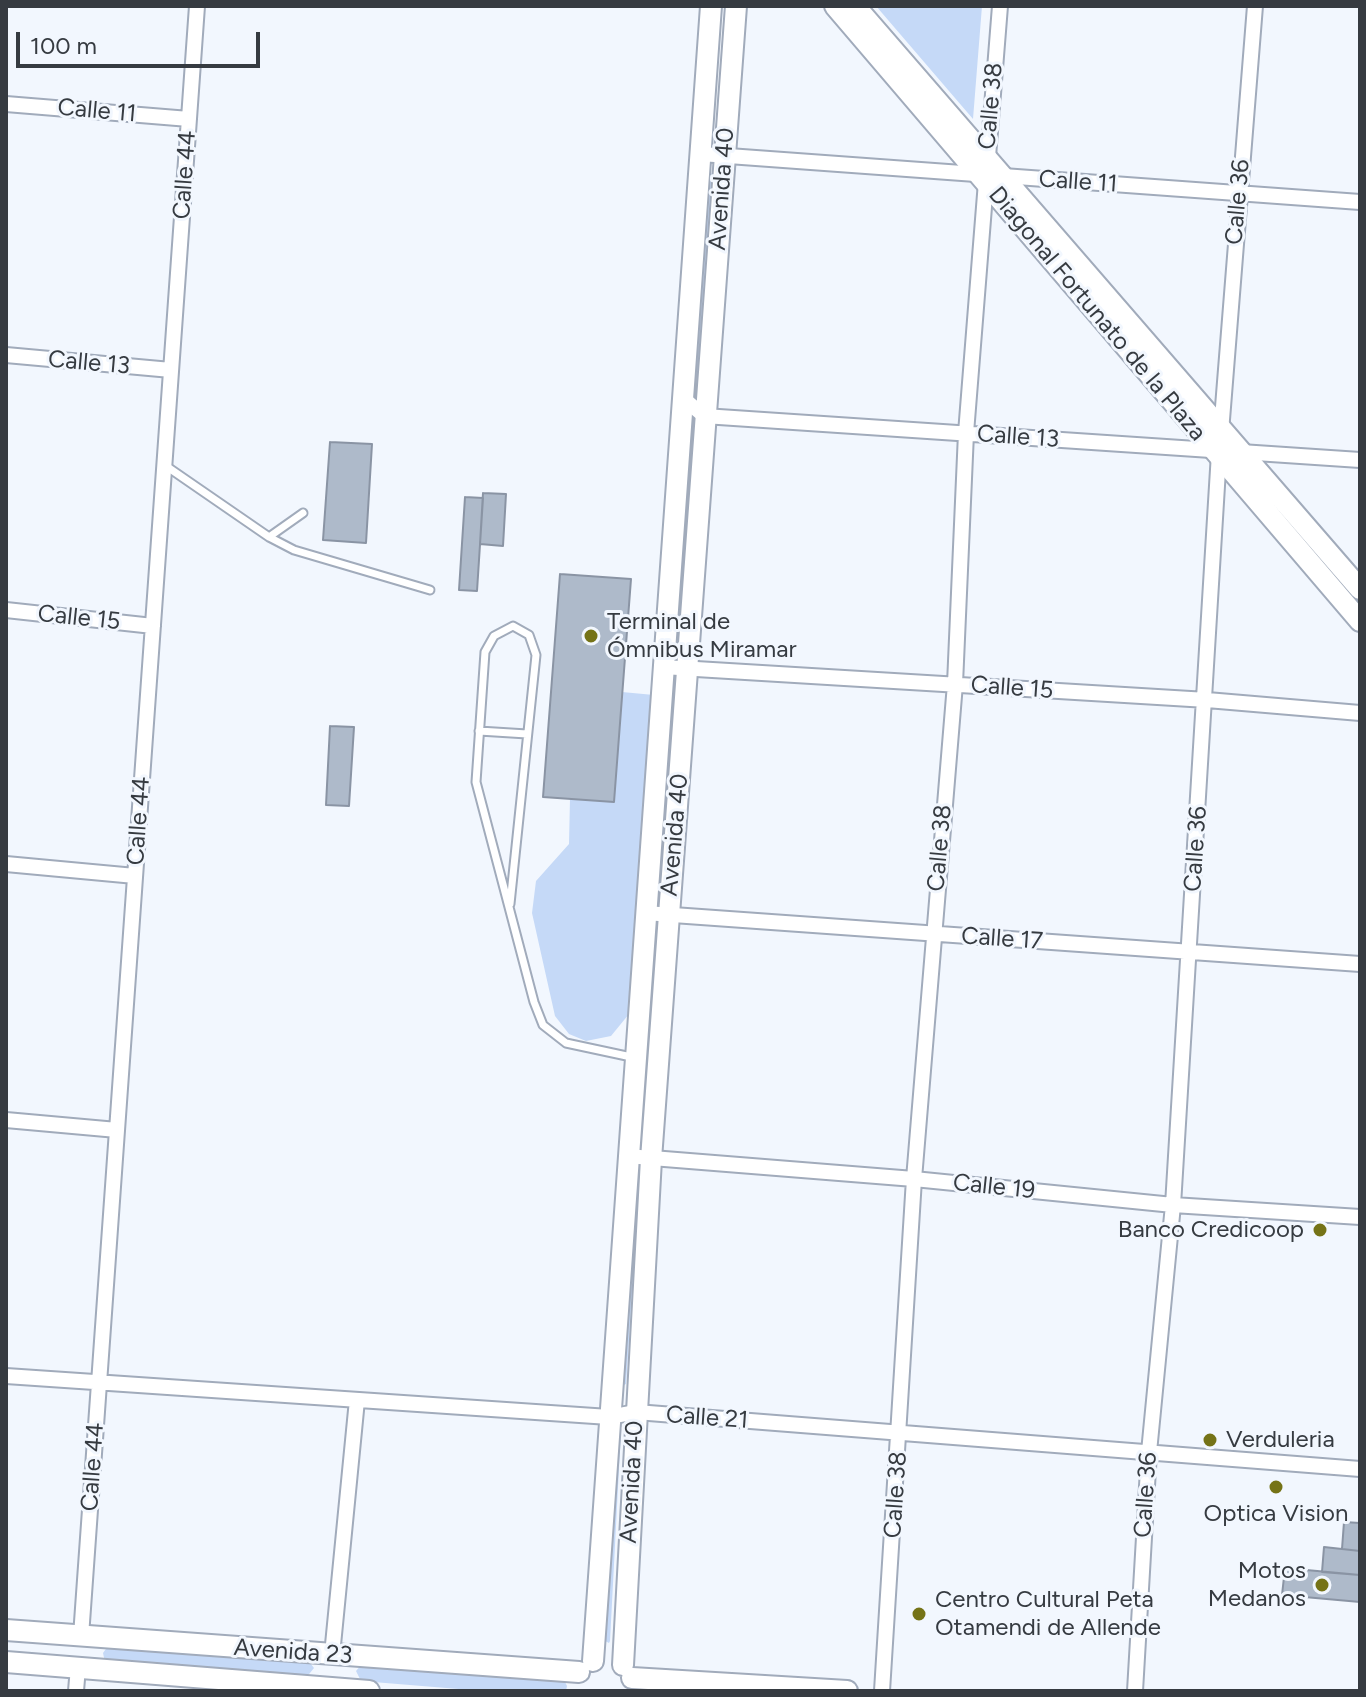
<!DOCTYPE html>
<html>
<head>
<meta charset="utf-8">
<style>
  body { margin:0 }
  #map { position:relative; width:1366px; height:1697px; overflow:hidden; background:#f2f7fe; font-family:Figtree,sans-serif }
  canvas { display:block }
  .frame { position:absolute; inset:0; border:8px solid #363b41; pointer-events:none }
  .scale { position:absolute; left:16px; top:32px; width:244px; height:36px; box-sizing:border-box; border:4px solid #363b41; border-top:0; padding-left:10px; font-size:24px; line-height:28px; white-space:nowrap; color:#363b41; -webkit-text-stroke:6px #f2f7fe; paint-order:stroke }
</style>
</head>
<body>
<div id="map">
<canvas width="1366" height="1697"></canvas>
<div class="frame"></div>
<div class="scale">100 m</div>
</div>
<script>
const ctx = document.querySelector('canvas').getContext('2d');
ctx.lineJoin = 'round';
function fill(path, color) {
  ctx.fillStyle = color;
  ctx.fill(path, 'evenodd');
}
function shape(rows) {
  const path = new Path2D();
  for (const r of rows) {
    path.moveTo(r[0], r[1]);
    for (let i = 2; i < r.length; i += 2) path.lineTo(r[i], r[i + 1]);
  }
  return path;
}
function stroke(path, color, width, dash) {
  ctx.strokeStyle = color;
  ctx.lineWidth = width;
  ctx.lineCap = dash ? 'butt' : 'round';
  ctx.setLineDash(dash || []);
  ctx.stroke(path);
}
function drawText(font, color, halo, rows, align = 'center') {
  ctx.font = font + ' Figtree,sans-serif';
  ctx.lineWidth = 6;
  ctx.setLineDash([]);
  ctx.textBaseline = 'middle';
  ctx.strokeStyle = halo;
  ctx.fillStyle = color;
  for (const [text, x, y, turn = 0] of rows) {
    ctx.save();
    ctx.translate(x, y);
    ctx.rotate((+turn || 0) * Math.PI / 180);
    ctx.textAlign = isNaN(turn) ? turn : align;
    if (halo) ctx.strokeText(text, 0, 0);
    ctx.fillText(text, 0, 0);
    ctx.restore();
  }
}
fill(shape([
  [876,6,982,6,973,119],
  [713,173,699,377,698,379,695,377,710,174],
  [695,425,681,629,679,630,676,629,692,426],
  [622,692,654,695,629,1014,611,1036,586,1041,569,1034,555,1016,532,913,536,881,569,844,570,799,614,802],
  [640,1179,626,1384,624,1385,637,1181],
  [621,1430,610,1641,609,1643,605,1641,618,1432],
  [108,1646,307,1659,314,1668,305,1679,105,1662,103,1653],
  [362,1664,563,1678,567,1686,566,1691,483,1691,361,1681,356,1671]
]), '#c5d9f7');
const building = shape([
  [330,442,372,444,366,543,323,540,330,442],
  [483,493,506,494,503,546,480,544,483,493],
  [465,497,483,498,477,591,459,590,465,497],
  [560,574,631,579,614,802,543,797,560,574],
  [330,726,354,727,349,806,326,805,330,726],
  [1344,1522,1360,1523,1360,1551,1342,1549,1344,1522],
  [1324,1547,1360,1551,1360,1575,1322,1572,1324,1547],
  [1285,1568,1360,1575,1360,1602,1282,1595,1285,1568]
]);
fill(building, '#aebaca');
stroke(building, '#8a94a4', 2);
const service = shape([
  [166,466,269,537,294,550,430,590],
  [269,537,303,513],
  [479,731,527,734],
  [510,904,536,655,529,635,513,626,494,636,485,652,476,782,534,1002,543,1025,566,1043,636,1058]
]);
const minor = shape([
  [6,104,189,119],
  [701,154,1360,202],
  [6,355,171,370],
  [682,397,704,416,1360,460],
  [1221,432,1255,6],
  [6,610,153,626],
  [663,667,1207,700,1360,713],
  [6,864,135,876],
  [645,913,1360,964],
  [6,1120,117,1130],
  [627,1156,914,1179,1173,1205,1360,1217],
  [6,1376,609,1417,636,1412,1360,1469],
  [81,1636,197,6],
  [332,1655,357,1400],
  [76,1691,78,1667],
  [882,1691,914,1179,955,684,966,433,1000,6],
  [1135,1691,1149,1452,1173,1205,1219,453]
]);
const secondary = shape([
  [835,6,1360,621],
  [855,6,1360,589],
  [6,1630,579,1672],
  [593,1661,711,6],
  [6,1662,369,1691],
  [623,1665,651,1159,736,6],
  [632,1678,847,1691]
]);
stroke(service, '#a1abbb', 11);
stroke(minor, '#a1abbb', 18);
stroke(secondary, '#a1abbb', 24);
stroke(service, '#fff', 7);
stroke(minor, '#fff', 14);
stroke(secondary, '#fff', 20);
for (const [x, y, r, color] of [
  [591,636,8,"#757317"],
  [1320,1230,8,"#757317"],
  [1210,1440,8,"#757317"],
  [1276,1487,8,"#757317"],
  [1322,1585,8,"#757317"],
  [919,1614,8,"#757317"]
]) {
  const dot = new Path2D();
  dot.arc(x, y, r, 0, 2 * Math.PI);
  ctx.fillStyle = color;
  ctx.fill(dot);
  stroke(dot, '#f2f7fe', 3);
}
drawText('24px', '#363b41', '#f2f7fe', [
  ["Calle 38",991,106,-85],
  ["Calle 11",97,111,5],
  ["Calle 44",185,175,-86],
  ["Calle 11",1078,182,4],
  ["Avenida 40",722,189,-86],
  ["Calle 36",1238,202,-85],
  ["Diagonal Fortunato de la Plaza",1097,314,50],
  ["Calle 13",89,363,5],
  ["Calle 13",1018,437,4],
  ["Calle 15",79,618,6],
  ["Calle 15",1012,688,4],
  ["Calle 44",139,821,-86],
  ["Avenida 40",675,835,-85],
  ["Calle 38",940,848,-85],
  ["Calle 36",1196,849,-86],
  ["Calle 17",1002,939,4],
  ["Calle 19",994,1187,6],
  ["Calle 21",707,1418,4],
  ["Calle 44",93,1467,-86],
  ["Avenida 40",632,1482,-87],
  ["Calle 38",896,1495,-86],
  ["Calle 36",1146,1495,-86],
  ["Avenida 23",293,1652,4]
]);
drawText('24px', '#363b41', '#f2f7fe', [
  ["Terminal de",607,622],
  ["Ómnibus Miramar",607,650],
  ["Banco Credicoop",1304,1230,"right"],
  ["Verduleria",1226,1440],
  ["Optica Vision",1276,1514,"center"],
  ["Motos",1306,1571,"right"],
  ["Medanos",1306,1599,"right"],
  ["Centro Cultural Peta",935,1600],
  ["Otamendi de Allende",935,1628]
], 'left');
</script>
</body>
</html>
